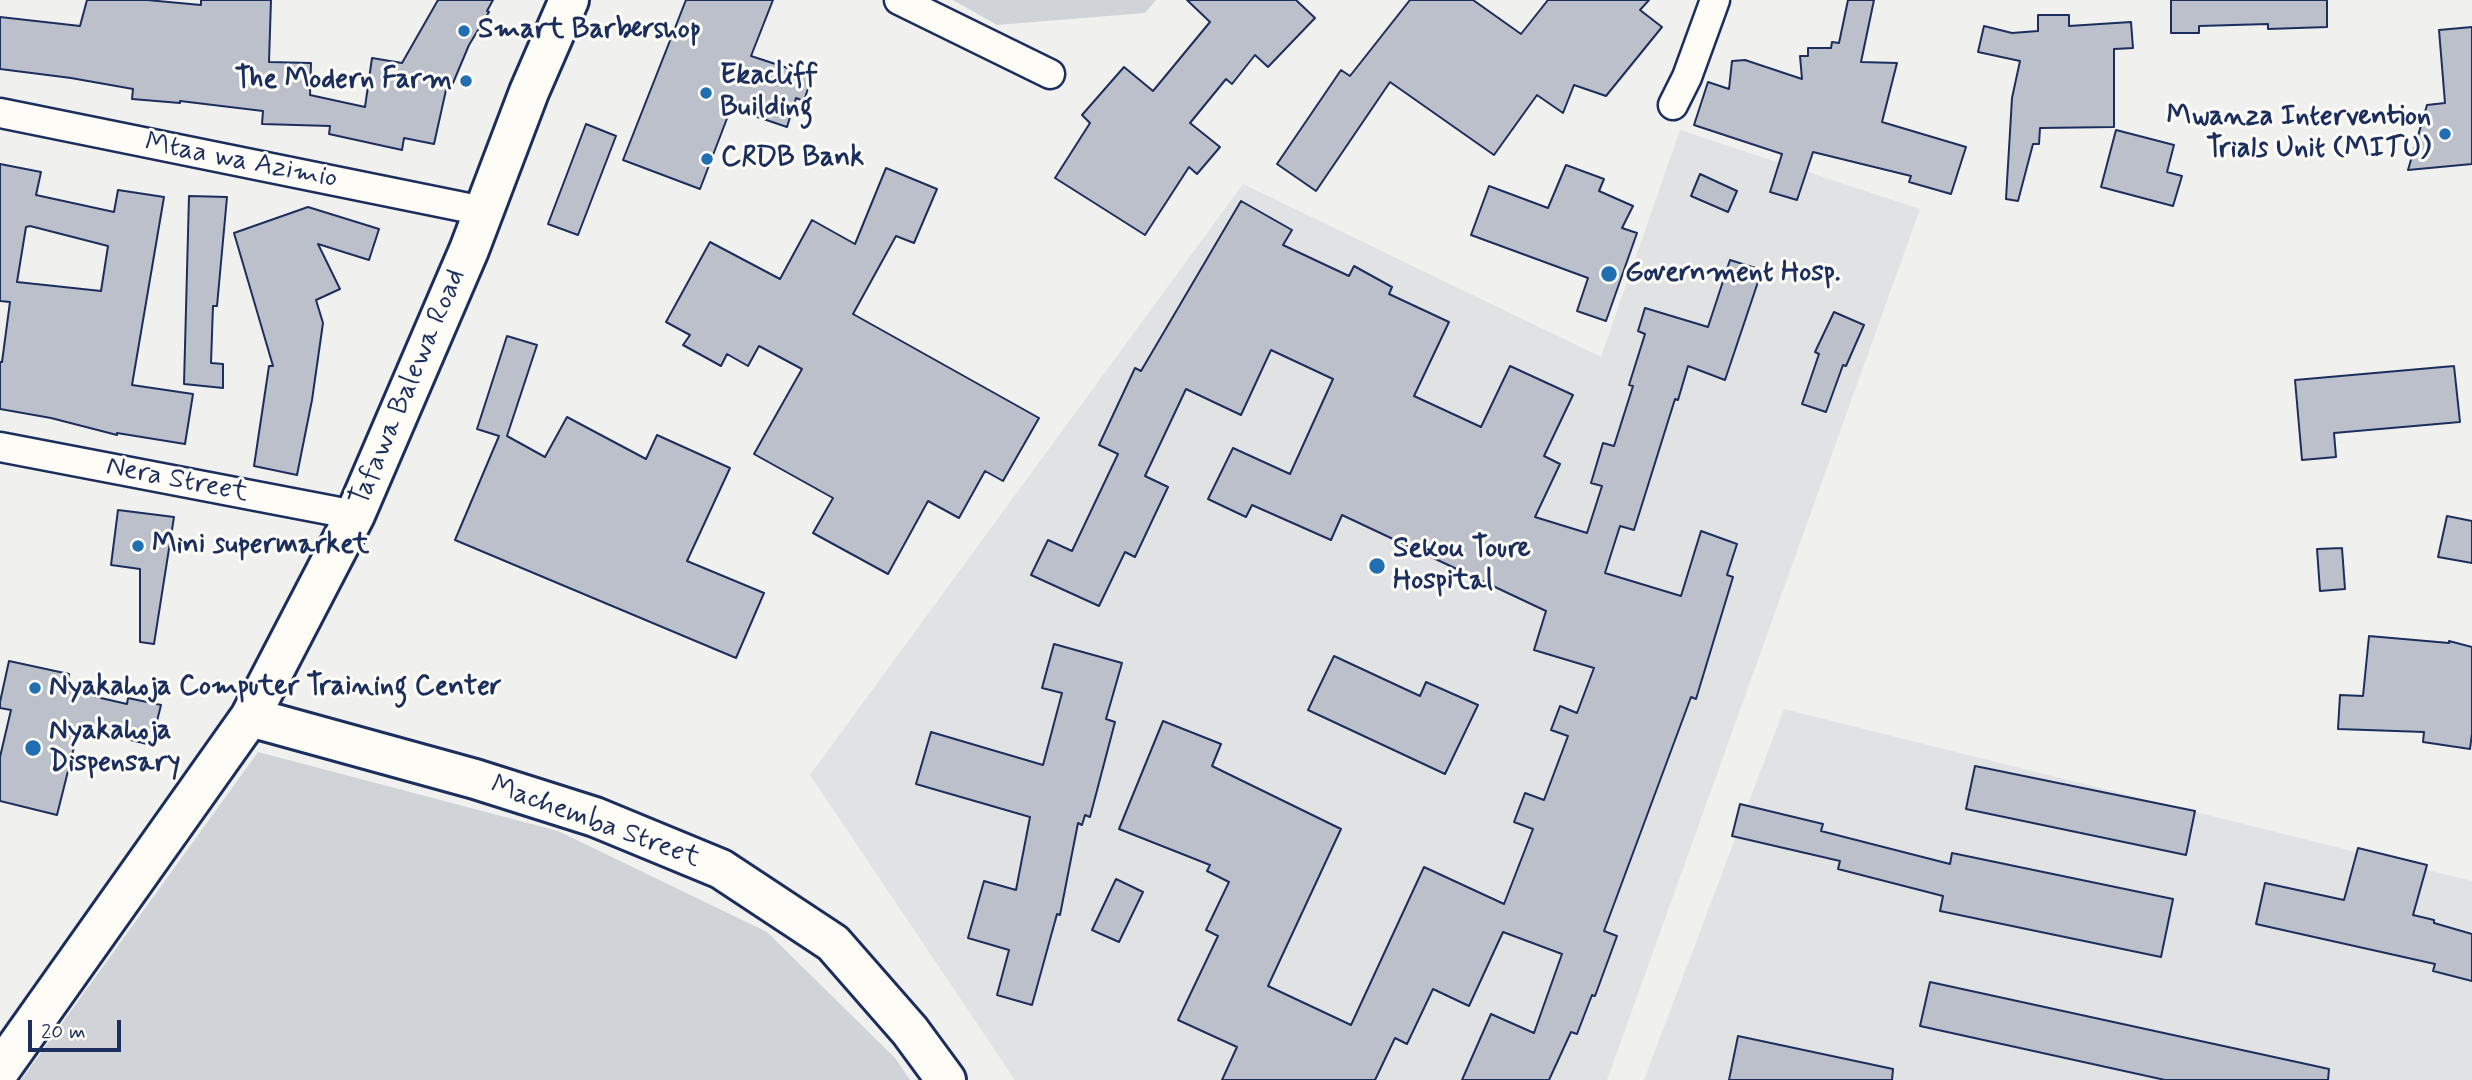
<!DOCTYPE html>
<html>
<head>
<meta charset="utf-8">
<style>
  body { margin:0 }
  #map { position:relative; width:2472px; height:1080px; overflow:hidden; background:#f0f0ee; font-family:Mynerve,sans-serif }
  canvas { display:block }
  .scale { position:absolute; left:28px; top:1020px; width:93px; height:32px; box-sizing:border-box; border:4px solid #1b2f5e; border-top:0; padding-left:9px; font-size:21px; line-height:24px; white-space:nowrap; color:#1b2f5e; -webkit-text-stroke:5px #fdfcf7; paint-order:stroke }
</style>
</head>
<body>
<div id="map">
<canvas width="2472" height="1080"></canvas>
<div class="scale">20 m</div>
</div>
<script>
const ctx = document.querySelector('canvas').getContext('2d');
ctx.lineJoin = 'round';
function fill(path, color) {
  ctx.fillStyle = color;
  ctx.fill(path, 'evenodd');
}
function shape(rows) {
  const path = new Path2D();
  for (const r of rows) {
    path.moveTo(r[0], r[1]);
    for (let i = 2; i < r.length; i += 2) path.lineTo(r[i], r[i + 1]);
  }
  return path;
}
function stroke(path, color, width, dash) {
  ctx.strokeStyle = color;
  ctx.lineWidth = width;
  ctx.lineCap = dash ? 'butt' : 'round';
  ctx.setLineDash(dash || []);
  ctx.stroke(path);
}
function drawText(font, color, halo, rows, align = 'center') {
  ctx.font = font + ' Mynerve,sans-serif';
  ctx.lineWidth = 6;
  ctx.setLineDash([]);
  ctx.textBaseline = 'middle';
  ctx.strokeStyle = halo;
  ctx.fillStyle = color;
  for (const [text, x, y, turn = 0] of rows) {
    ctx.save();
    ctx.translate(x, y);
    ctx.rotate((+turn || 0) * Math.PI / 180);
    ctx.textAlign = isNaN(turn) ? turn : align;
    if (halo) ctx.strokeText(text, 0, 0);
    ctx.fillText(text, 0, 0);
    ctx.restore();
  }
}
fill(shape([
  [1680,130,1920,209,1607,1080,1015,1080,810,775,1243,184,1601,357],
  [1784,709,2472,881,2472,1080,1644,1080]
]), '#e0e2e3');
fill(shape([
  [953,0,1156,0,1145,13,997,25],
  [258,752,558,831,767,932,895,1058,910,1080,21,1080]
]), '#d0d3d8');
const building = shape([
  [87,0,147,0,201,5,201,0,271,0,269,62,311,63,310,95,365,107,372,58,402,63,438,0,493,0,487,11,489,12,469,45,453,83,448,81,434,144,404,138,402,150,329,134,330,126,262,124,263,111,180,101,180,103,132,99,133,89,71,78,0,69,0,17,80,26,87,0],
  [686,0,773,0,751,56,812,76,804,101,796,98,787,127,731,108,700,189,623,160,686,0],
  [1187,0,1296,0,1315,18,1268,67,1255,55,1232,84,1226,79,1190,123,1220,147,1197,174,1189,167,1145,235,1055,178,1090,123,1082,115,1124,67,1153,91,1210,22,1187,0],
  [1410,0,1473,0,1521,34,1548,0,1649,0,1640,10,1662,27,1606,96,1574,85,1563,113,1537,95,1494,155,1390,82,1316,191,1277,164,1341,70,1350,76,1410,0],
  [1848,0,1874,0,1861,62,1897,63,1882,122,1966,147,1951,194,1909,182,1911,176,1813,152,1797,200,1770,192,1782,154,1694,125,1708,82,1729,89,1732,61,1745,60,1802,79,1800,56,1808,56,1808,48,1831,48,1832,42,1839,43,1848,0],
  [2171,0,2327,0,2327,27,2268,29,2268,24,2199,26,2199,33,2171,33,2171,0],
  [2038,15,2069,15,2069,26,2131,22,2133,48,2114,49,2114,127,2040,128,2039,144,2033,144,2018,201,2006,199,2012,98,2020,61,1978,52,1984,26,2012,33,2038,31,2038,15],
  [2472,27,2472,164,2408,170,2427,105,2445,103,2439,30,2472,27],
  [586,124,616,136,578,235,548,224,586,124],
  [2116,130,2174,145,2167,172,2182,176,2173,206,2101,187,2116,130],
  [0,164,41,172,36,195,114,212,118,190,164,197,132,385,193,394,185,444,117,433,117,435,51,418,0,409,0,362,2,362,10,302,0,301,0,164],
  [30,226,108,246,101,291,17,282,26,227,30,226],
  [1566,165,1604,179,1599,191,1633,206,1622,228,1637,233,1606,321,1577,311,1588,278,1471,235,1489,186,1548,208,1566,165],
  [886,168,937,189,914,243,896,236,853,314,1039,418,1003,481,985,471,959,518,928,501,888,574,813,533,833,498,754,454,802,369,759,346,748,366,727,354,721,366,683,345,690,335,666,322,710,242,780,279,812,220,855,244,886,168],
  [1700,174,1737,191,1728,212,1691,196,1700,174],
  [189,196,227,197,217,306,213,306,211,363,223,364,223,388,184,384,189,196],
  [1241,201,1292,230,1283,245,1349,276,1354,266,1392,287,1389,294,1449,322,1414,396,1481,427,1510,366,1573,395,1544,456,1560,464,1535,517,1587,533,1602,486,1591,483,1603,443,1614,446,1633,386,1629,385,1645,334,1638,331,1645,308,1708,327,1730,260,1762,270,1725,380,1688,366,1678,400,1675,399,1634,530,1620,526,1605,573,1681,596,1701,531,1737,544,1727,575,1733,577,1696,699,1691,697,1604,931,1617,936,1595,996,1592,995,1577,1034,1571,1032,1549,1080,1462,1080,1491,1014,1534,1033,1562,954,1503,932,1469,1006,1433,989,1407,1044,1395,1038,1375,1080,1222,1080,1237,1047,1178,1020,1218,936,1206,930,1229,882,1207,871,1210,865,1119,829,1163,721,1221,744,1212,766,1341,829,1268,986,1351,1025,1424,867,1504,904,1533,829,1514,822,1525,793,1544,800,1568,736,1551,730,1560,706,1577,713,1594,668,1534,650,1546,611,1342,515,1331,540,1252,505,1246,517,1208,499,1233,448,1290,474,1333,379,1271,350,1241,415,1186,389,1145,476,1168,487,1135,557,1125,552,1099,606,1031,575,1048,540,1072,551,1118,454,1099,445,1135,368,1141,371,1241,201],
  [308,207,379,229,369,260,318,244,340,289,316,300,323,323,312,400,297,475,254,466,269,366,273,366,234,233,308,207],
  [1834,312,1864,325,1846,366,1843,365,1826,412,1802,404,1819,354,1815,352,1834,312],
  [507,336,537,345,507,436,545,457,567,417,646,459,657,435,730,468,687,561,764,593,736,658,455,540,499,436,477,429,507,336],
  [2454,366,2460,422,2334,433,2336,457,2302,460,2295,380,2454,366],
  [118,510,174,517,154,644,140,642,140,569,111,565,118,510],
  [2447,516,2472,521,2472,563,2438,557,2447,516],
  [2342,548,2345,589,2320,591,2317,549,2342,548],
  [2369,636,2449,643,2449,641,2472,647,2472,734,2470,749,2423,742,2424,732,2338,729,2340,695,2363,696,2369,636],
  [1054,644,1122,663,1106,719,1115,722,1090,817,1085,815,1082,825,1078,823,1060,915,1057,914,1032,1005,997,995,1009,950,968,938,984,881,1016,890,1030,817,916,784,931,732,1043,765,1062,693,1042,688,1054,644],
  [1334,656,1420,696,1426,682,1478,705,1445,774,1308,710,1334,656],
  [9,661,69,674,66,690,127,704,128,698,161,705,151,745,79,727,57,815,0,801,0,757,11,710,0,708,0,702,9,661],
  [1975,766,2195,811,2186,855,1966,809,1975,766],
  [1740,804,1823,824,1821,831,1950,864,1952,853,2173,899,2161,957,1940,911,1943,896,1838,869,1840,861,1732,836,1740,804],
  [2358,848,2427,865,2413,915,2434,920,2434,923,2472,934,2472,981,2433,971,2435,964,2256,924,2265,883,2344,900,2358,848],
  [1116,879,1143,892,1119,942,1092,930,1116,879],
  [1930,982,2329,1069,2328,1080,2165,1080,1920,1026,1930,982],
  [1738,1036,1893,1069,1892,1080,1729,1080,1738,1036]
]);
fill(building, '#bbc0ca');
stroke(building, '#1b2f5e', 2);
const street = shape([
  [899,0,1050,74],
  [1673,105,1687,77,1715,0],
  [0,113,483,211],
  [0,447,355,515]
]);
const secondary = shape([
  [250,717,475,779,595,817,721,869,833,943,910,1031,946,1080],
  [0,1070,250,717,355,515,469,250,529,92,569,0]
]);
stroke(street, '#1b2f5e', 33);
stroke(secondary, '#1b2f5e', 44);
stroke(street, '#fdfcf7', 28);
stroke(secondary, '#fdfcf7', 38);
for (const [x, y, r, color] of [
  [464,31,7,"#1f6fb2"],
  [466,81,7,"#1f6fb2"],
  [706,93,7,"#1f6fb2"],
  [2445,134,7,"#1f6fb2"],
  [707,159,7,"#1f6fb2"],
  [1609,274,9,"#1f6fb2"],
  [138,546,7,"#1f6fb2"],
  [1377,566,9,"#1f6fb2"],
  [35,688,7,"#1f6fb2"],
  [33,748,9,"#1f6fb2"]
]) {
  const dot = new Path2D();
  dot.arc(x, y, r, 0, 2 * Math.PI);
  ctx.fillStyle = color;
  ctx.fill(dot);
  stroke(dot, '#fdfcf7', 2.5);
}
drawText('bold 28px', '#1b2f5e', '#fdfcf7', [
  ["Smart Barbershop",478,31],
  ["Ekacliff",720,77],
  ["Building",720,109],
  ["The Modern Farm",452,81,"right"],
  ["Mwanza Intervention",2431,118,"right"],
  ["Trials Unit (MITU)",2431,150,"right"],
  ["CRDB Bank",721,159],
  ["Government Hosp.",1625,274],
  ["Mini supermarket",152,546],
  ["Sekou Toure",1393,550],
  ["Hospital",1393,582],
  ["Nyakahoja Computer Training Center",49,688],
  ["Nyakahoja",49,732],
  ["Dispensary",49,764]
], 'left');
drawText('28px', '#1b2f5e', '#fdfcf7', [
  ["Mtaa wa Azimio",241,162,11],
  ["Tafawa Balewa Road",409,388,-67],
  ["Nera Street",177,481,11],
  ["Machemba Street",595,823,20]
]);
</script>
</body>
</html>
